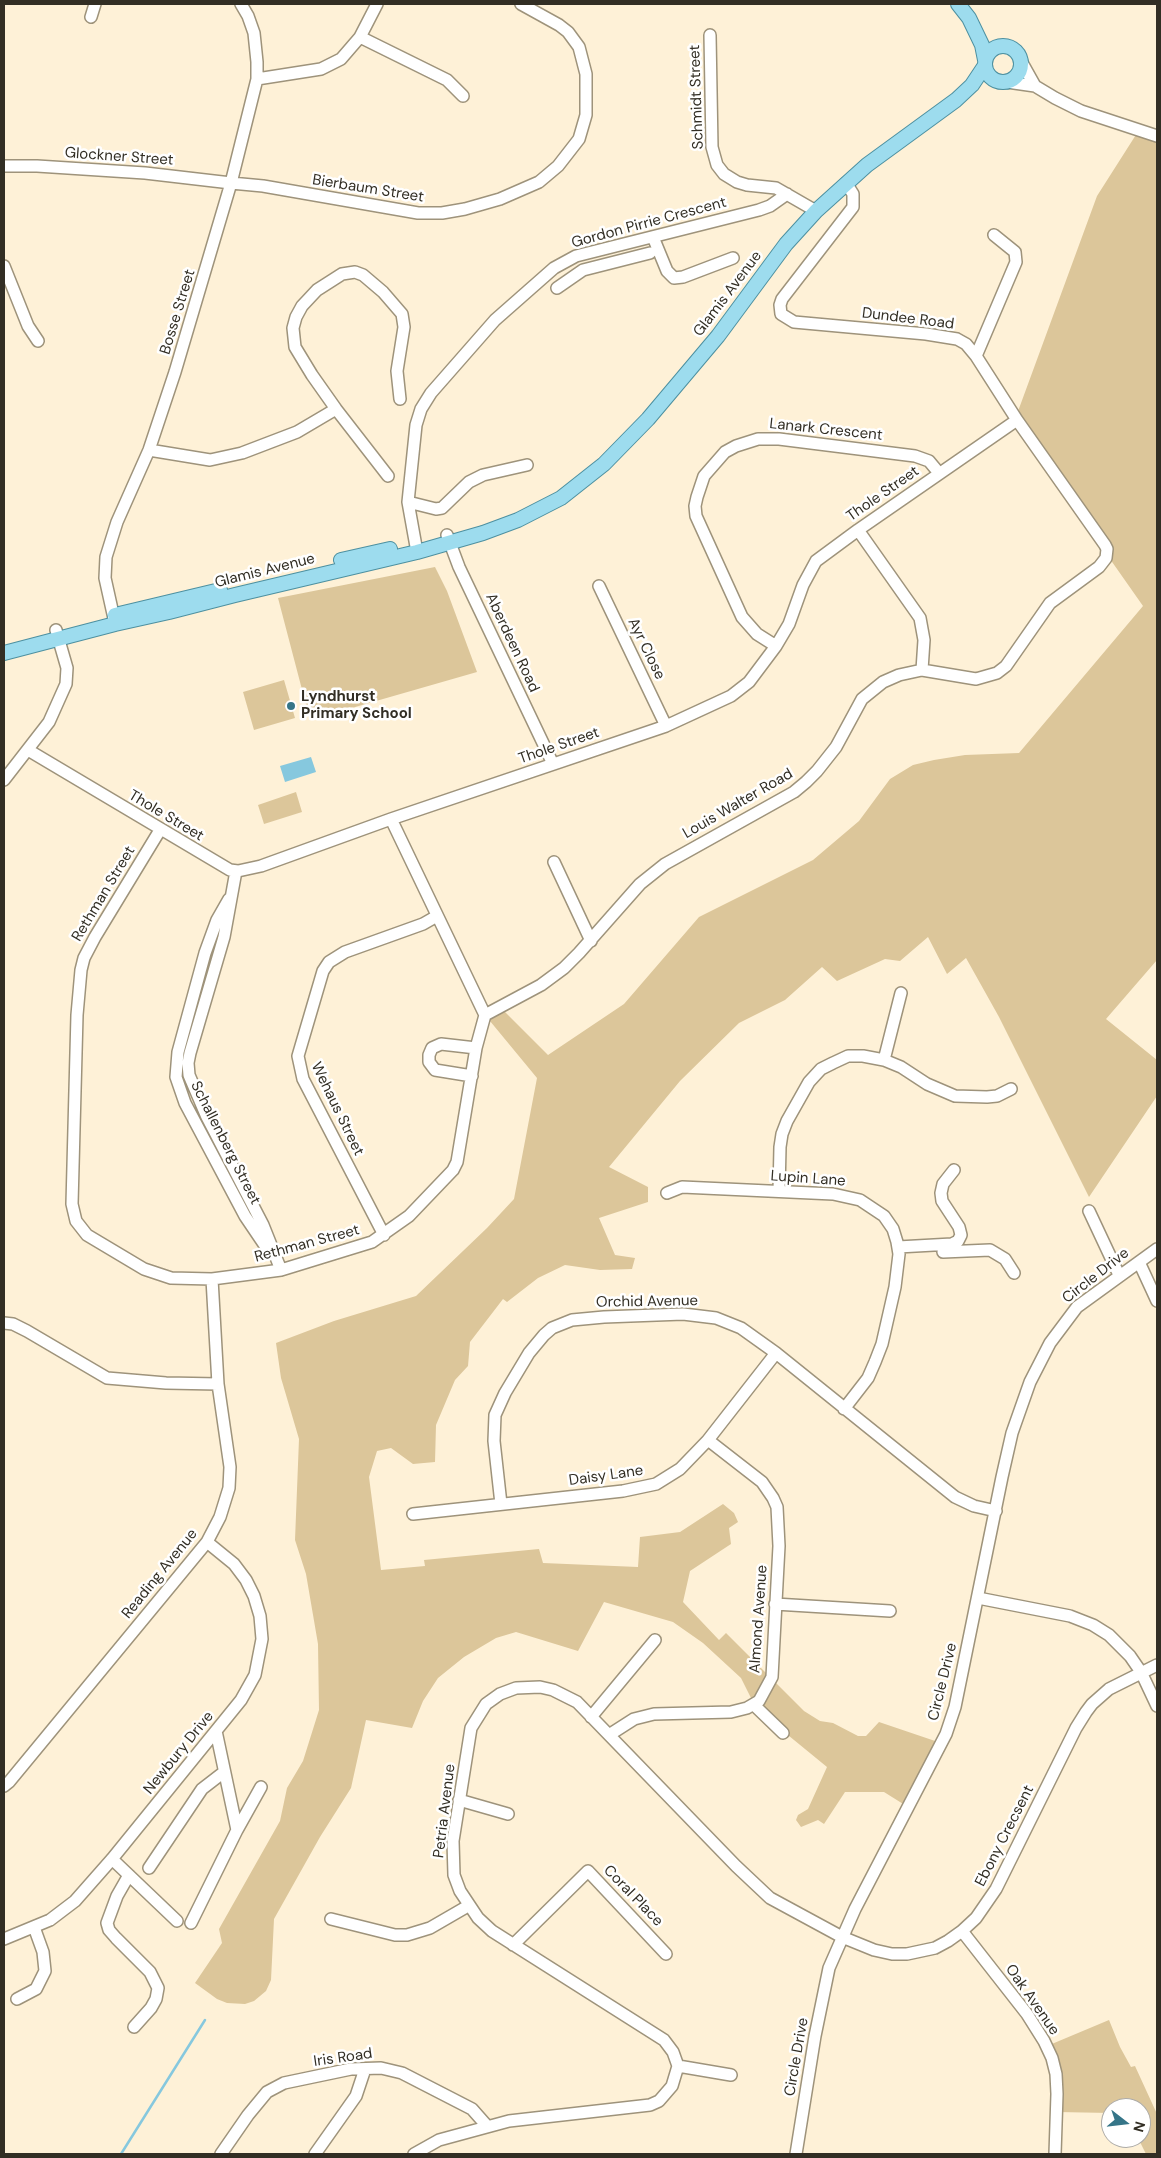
<!DOCTYPE html>
<html>
<head>
<meta charset="utf-8">
<style>
  body { margin:0 }
  #map { position:relative; width:1161px; height:2158px; overflow:hidden; background:#fef1d7; font-family:"DM Sans",sans-serif }
  canvas { display:block }
  .frame { position:absolute; inset:0; border:5px solid #322e24; pointer-events:none }
  .north { position:absolute; left:1101px; top:2098px; width:50px; height:50px; box-sizing:border-box; background:#fff; border:1px solid #adaba7; border-radius:50%; rotate:106deg; font-size:14px; font-weight:700; line-height:20px; text-align:center; color:#322e24 }
  .north::after { content:''; display:block; margin:auto; width:18px; height:22px; background:#357588; clip-path:polygon(50% 0,100% 100%,50% 72%,0 100%) }
</style>
</head>
<body>
<div id="map">
<canvas width="1161" height="2158"></canvas>
<div class="frame"></div>
<div class="north">N</div>
</div>
<script>
const ctx = document.querySelector('canvas').getContext('2d');
ctx.lineJoin = 'round';
function fill(path, color) {
  ctx.fillStyle = color;
  ctx.fill(path, 'evenodd');
}
function shape(rows) {
  const path = new Path2D();
  for (const r of rows) {
    if (r.length === 3) {
      path.moveTo(r[0] + r[2], r[1]);
      path.arc(r[0], r[1], r[2], 0, 2 * Math.PI);
      continue;
    }
    path.moveTo(r[0], r[1]);
    for (let i = 2; i < r.length; i += 2) path.lineTo(r[i], r[i + 1]);
  }
  return path;
}
function stroke(path, color, width, dash) {
  ctx.strokeStyle = color;
  ctx.lineWidth = width;
  ctx.lineCap = dash ? 'butt' : 'round';
  ctx.setLineDash(dash || []);
  ctx.stroke(path);
}
function drawText(font, color, halo, rows, align = 'center') {
  ctx.font = font + ' "DM Sans",sans-serif';
  ctx.lineWidth = 5;
  ctx.setLineDash([]);
  ctx.textBaseline = 'middle';
  ctx.strokeStyle = halo;
  ctx.fillStyle = color;
  for (const [text, x, y, turn = 0] of rows) {
    ctx.save();
    ctx.translate(x, y);
    ctx.rotate((+turn || 0) * Math.PI / 180);
    ctx.textAlign = isNaN(turn) ? turn : align;
    if (halo) ctx.strokeText(text, 0, 0);
    ctx.fillText(text, 0, 0);
    ctx.restore();
  }
}
fill(shape([
  [1139,130,1157,137,1157,960,1106,1019,1157,1060,1157,1096,1089,1197,999,1017,966,958,947,974,928,937,900,961,885,959,837,981,822,967,785,1000,739,1023,680,1081,609,1167,648,1187,648,1202,599,1218,615,1255,635,1258,632,1269,600,1270,565,1265,538,1278,507,1302,503,1299,470,1342,468,1366,455,1380,436,1425,435,1462,413,1464,391,1448,377,1451,369,1477,381,1570,425,1566,424,1560,539,1549,543,1563,638,1567,640,1537,680,1532,723,1504,734,1513,738,1522,729,1528,731,1544,690,1571,683,1602,719,1640,726,1633,804,1711,820,1721,833,1723,858,1736,866,1736,879,1722,941,1743,908,1807,884,1792,845,1792,824,1824,818,1820,801,1827,796,1820,798,1815,808,1809,827,1767,783,1731,754,1704,741,1678,703,1643,673,1622,604,1602,578,1651,516,1632,496,1638,464,1657,438,1678,423,1701,412,1728,366,1720,351,1788,320,1837,274,1919,271,1980,266,1991,254,2001,245,2004,227,2003,217,1999,195,1983,222,1943,219,1929,280,1821,287,1788,303,1761,319,1710,318,1644,306,1574,295,1540,299,1439,281,1378,276,1343,334,1321,416,1296,487,1228,514,1199,537,1078,485,1015,500,1007,548,1055,624,1004,699,917,813,860,859,821,890,779,913,765,934,760,965,755,1019,753,1143,606,1110,559,1017,414,1097,196],
  [435,567,447,591,477,672,310,720,278,598],
  [284,680,295,718,254,730,243,692],
  [296,792,302,812,264,824,258,805],
  [1109,2020,1120,2047,1131,2067,1135,2066,1157,2114,1157,2154,1146,2154,1138,2138,1141,2138,1141,2108,1111,2108,1111,2113,1057,2112,1047,2046]
]), '#dcc69a');
fill(shape([
  [311,757,316,772,285,782,280,766]
]), '#86c8de');
stroke(shape([
  [121,2154,205,2020]
]), '#86c8de', 2.5);
const minor = shape([
  [91,17,95,4],
  [710,35,712,147,717,165,724,174,737,182,747,185,776,188,816,211],
  [360,37,447,80,463,96],
  [1021,61,1035,86,1055,98,1081,111,1157,136],
  [257,79,321,69,341,59,360,37,377,4],
  [1007,82,1035,86],
  [4,166,37,166,145,173,231,183,263,186,418,213,442,213,465,209,500,199,539,182,558,166,579,139,586,115,586,74,579,47,568,32,559,25,521,4],
  [653,237,667,271,674,278,683,277,733,258],
  [4,266,28,326,38,341],
  [557,288,583,270,650,253],
  [976,356,1016,262,1015,252,994,235],
  [149,450,210,460,242,453,297,432,336,409],
  [388,476,336,409,312,375,295,347,293,328,296,317,302,306,317,290,342,274,355,272,363,275,383,292,402,314,404,327,397,371,400,399],
  [408,502,436,509,442,508,469,482,483,475,527,465],
  [858,530,920,618,924,640,922,670],
  [447,535,459,567,553,764],
  [417,552,408,502,416,425,421,409,431,393,495,320,554,268,576,256,759,210,770,206,787,194],
  [599,586,666,726],
  [115,623,105,578,106,557,117,522,149,450,175,372,231,183,257,79,257,62,254,33,248,16,241,4],
  [776,646,757,634,742,617,696,516,695,506,697,497,704,476,725,452,736,446,758,439,779,439,915,456,929,461,939,473],
  [28,750,230,870,238,871,261,866,391,819,666,726,731,696,749,682,776,646,789,624,803,585,816,561,858,530,1017,420],
  [4,780,49,722,66,684,67,668,56,630],
  [160,830,95,937,84,958,81,970,77,1015,72,1204,76,1221,87,1235,144,1269,171,1278,212,1279,281,1270,372,1242,409,1216,453,1170,457,1162,476,1048,485,1015,391,819],
  [554,862,591,941],
  [236,871,224,937,190,1053,188,1063,189,1075,207,1117,263,1225,281,1270],
  [229,899,217,920,205,953,178,1052,176,1077,185,1103,245,1216,268,1250],
  [485,1015,541,985,564,968,579,953,640,884,665,864,794,792,806,782,817,771,836,747,862,699,883,682,899,675,922,670,976,679,997,673,1006,666,1050,603,1099,567,1106,558,1107,549,1105,545,1017,420,976,356,966,344,957,339,926,334,794,322,781,314,780,305,782,299,853,207,853,194,846,183],
  [884,1060,901,993],
  [472,1076,435,1070,429,1062,429,1055,432,1048,441,1044,476,1048],
  [779,1191,780,1147,782,1134,787,1121,809,1082,821,1069,833,1063,848,1056,863,1056,884,1060,901,1067,927,1084,955,1096,987,1097,997,1096,1011,1089],
  [667,1193,682,1187,833,1194,860,1200,884,1216,893,1229,897,1242,899,1254,895,1287,882,1344,875,1362,868,1378,844,1409],
  [1089,1211,1119,1275],
  [384,1235,303,1079,298,1056,323,971,329,962,345,952,423,924,437,916],
  [898,1247,952,1244,958,1241,961,1235,959,1227,942,1201,941,1193,943,1184,954,1170],
  [943,1252,990,1250,1005,1259,1014,1273],
  [1139,1262,1157,1301],
  [4,1323,13,1324,27,1331,107,1378,166,1383,218,1384],
  [501,1504,494,1441,495,1415,505,1393,529,1353,544,1335,552,1328,572,1320,604,1317,683,1314,716,1318,741,1328,776,1353,955,1497,974,1506,996,1511],
  [413,1514,623,1491,656,1484,680,1469,708,1440,776,1353],
  [978,1598,1070,1616,1093,1625,1109,1635,1130,1656,1141,1672,1157,1706],
  [775,1604,890,1611],
  [754,1705,783,1733],
  [591,1717,655,1640],
  [216,1731,237,1830],
  [609,1735,634,1719,654,1714,731,1712,747,1708,759,1701,772,1677,779,1546,777,1507,773,1498,762,1482,708,1440],
  [4,1786,9,1782,207,1542,220,1517,229,1488,230,1467,218,1384,212,1279],
  [459,1800,508,1814],
  [112,1859,177,1921],
  [149,1868,202,1789,224,1772],
  [129,1875,117,1896,107,1923,109,1930,116,1938,150,1972,158,1988,156,1999,151,2008,134,2027],
  [331,1919,395,1935,407,1935,430,1928,468,1906],
  [191,1923,237,1830,261,1787],
  [962,1931,1027,2014,1044,2041,1052,2058,1056,2074,1057,2094,1055,2154],
  [4,1939,50,1920,75,1901,112,1859,241,1700,255,1675,262,1639,260,1616,254,1596,246,1580,234,1564,207,1542],
  [513,1945,588,1871,666,1954],
  [17,1999,36,1989,45,1971,43,1952,34,1927],
  [678,2066,731,2075],
  [221,2154,248,2115,267,2092,284,2083,351,2069,381,2068,402,2073,472,2109,487,2126],
  [315,2154,356,2096,365,2069],
  [414,2154,439,2140,509,2121,650,2105,659,2101,672,2086,678,2066,673,2052,664,2040,492,1931,478,1918,460,1891,454,1875,453,1841,471,1728,486,1704,500,1694,516,1688,540,1687,553,1690,577,1702,736,1866,770,1898,842,1937,874,1950,892,1954,907,1954,935,1948,948,1941,962,1931,976,1918,996,1889,1076,1728,1086,1712,1092,1704,1109,1689,1157,1665],
  [796,2154,815,2036,829,1968,855,1909,946,1734,955,1707,1002,1477,1012,1433,1030,1382,1050,1343,1077,1307,1157,1249]
]);
const major = shape([
  [958,4,969,18,982,45,985,60],
  [1003,64,18],
  [341,560,390,549],
  [115,615,220,590],
  [4,653,115,624,169,612,235,595,417,552,483,533,518,520,561,498,604,464,648,419,718,336,786,244,816,211,867,165,956,100,972,85,984,67]
]);
stroke(minor, '#9e937b', 14);
stroke(major, '#4d90a0', 16);
stroke(minor, '#fff', 11);
stroke(major, '#9ddcee', 14);
for (const [x, y, r, color] of [
  [291,706,5,"#357588"]
]) {
  const dot = new Path2D();
  dot.arc(x, y, r, 0, 2 * Math.PI);
  ctx.fillStyle = color;
  ctx.fill(dot);
  stroke(dot, '#fff', 2);
}
drawText('15px', '#322e24', '#fff', [
  ["Schmidt Street",697,97,-92],
  ["Glockner Street",119,157,4],
  ["Bierbaum Street",368,189,9],
  ["Gordon Pirrie Crescent",649,223,-15],
  ["Glamis Avenue",728,294,-53],
  ["Bosse Street",178,312,-73],
  ["Dundee Road",908,319,7],
  ["Lanark Crescent",826,430,6],
  ["Thole Street",883,494,-35],
  ["Glamis Avenue",265,571,-14],
  ["Aberdeen Road",512,643,65],
  ["Ayr Close",646,649,64],
  ["Thole Street",559,746,-19],
  ["Louis Walter Road",738,804,-30],
  ["Thole Street",166,816,31],
  ["Rethman Street",104,894,-59],
  ["Wehaus Street",337,1109,64],
  ["Schallenberg Street",225,1143,63],
  ["Lupin Lane",808,1179,4],
  ["Rethman Street",307,1244,-15],
  ["Circle Drive",1096,1276,-38],
  ["Orchid Avenue",647,1302,-1],
  ["Daisy Lane",606,1476,-8],
  ["Reading Avenue",160,1574,-51],
  ["Almond Avenue",759,1619,-86],
  ["Circle Drive",943,1682,-76],
  ["Newbury Drive",179,1753,-51],
  ["Petria Avenue",445,1811,-83],
  ["Ebony Crecsent",1005,1836,-63],
  ["Coral Place",633,1896,46],
  ["Oak Avenue",1032,2000,55],
  ["Circle Drive",797,2057,-80],
  ["Iris Road",343,2058,-8]
]);
drawText('bold 15px', '#322e24', '#fff', [
  ["Lyndhurst",301,697],
  ["Primary School",301,714]
], 'left');
</script>
</body>
</html>
